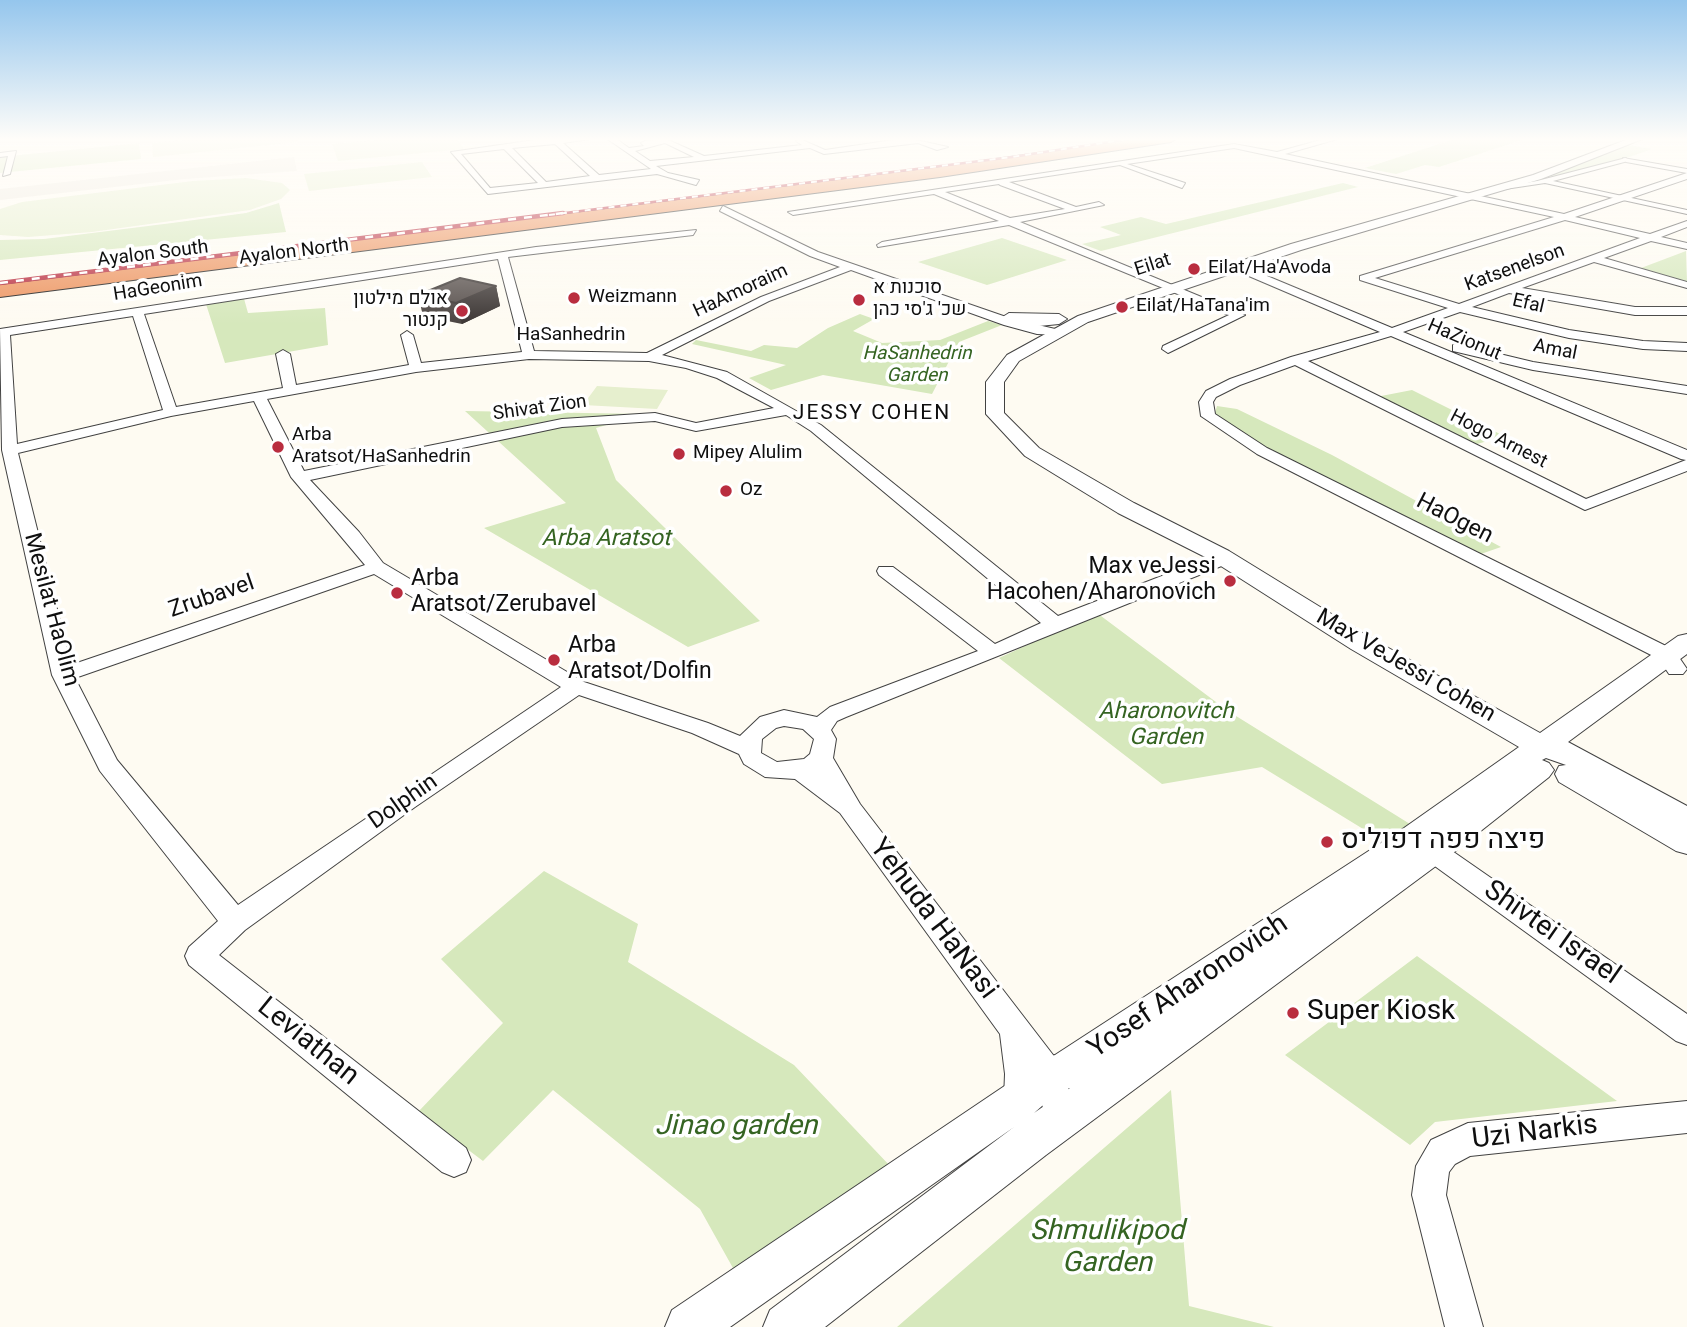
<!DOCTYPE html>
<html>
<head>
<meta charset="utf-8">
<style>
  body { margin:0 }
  canvas { display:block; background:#fefbf2 }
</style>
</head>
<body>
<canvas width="1687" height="1327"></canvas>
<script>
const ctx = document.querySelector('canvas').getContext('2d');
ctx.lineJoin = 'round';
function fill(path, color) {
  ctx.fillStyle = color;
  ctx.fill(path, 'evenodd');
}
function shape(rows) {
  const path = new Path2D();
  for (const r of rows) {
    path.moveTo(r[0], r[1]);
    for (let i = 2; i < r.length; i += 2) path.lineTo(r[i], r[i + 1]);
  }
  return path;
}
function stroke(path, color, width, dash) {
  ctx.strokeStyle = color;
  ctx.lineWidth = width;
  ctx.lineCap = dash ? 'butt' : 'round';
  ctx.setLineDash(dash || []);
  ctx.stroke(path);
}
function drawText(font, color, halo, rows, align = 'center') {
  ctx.font = font + ' Georgia,Heebo,serif';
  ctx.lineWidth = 7;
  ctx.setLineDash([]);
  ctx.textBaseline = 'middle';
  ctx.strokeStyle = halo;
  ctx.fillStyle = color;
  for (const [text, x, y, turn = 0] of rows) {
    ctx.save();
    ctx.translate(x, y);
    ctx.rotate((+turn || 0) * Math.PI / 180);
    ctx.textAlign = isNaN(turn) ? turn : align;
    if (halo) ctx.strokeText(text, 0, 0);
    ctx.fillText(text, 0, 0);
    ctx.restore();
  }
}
fill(shape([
  [1458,138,1525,139,1439,167,1425,165,1396,174,1365,168],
  [139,143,141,159,0,173,0,157],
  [1628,145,1652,149,1618,161,1517,187],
  [1343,183,1358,187,1101,251,1082,244,1121,235,1100,227,1141,217,1166,224],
  [279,203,286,232,0,260,0,240,44,239,172,223,246,213],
  [1002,238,1067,260,987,285,918,262],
  [1686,251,1687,282,1641,268],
  [243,295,248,313,325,308,328,345,225,363,205,301],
  [860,314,874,319,853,331,882,343,940,340,988,321,1002,325,959,342,932,394,823,375,771,390,749,378,786,365,692,344,696,340,751,351,764,345,797,348,828,328],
  [1412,390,1504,436,1474,445,1376,397],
  [1217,406,1237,409,1332,455,1501,547,1478,555,1269,449,1214,416],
  [465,411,645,414,596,428,616,480,760,621,688,647,484,528,566,503],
  [1097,613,1228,711,1410,824,1386,843,1262,767,1162,784,999,658],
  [544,871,638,924,628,962,794,1065,892,1168,738,1277,700,1209,553,1090,483,1161,418,1112,503,1023,441,959],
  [1417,956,1617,1101,1435,1122,1410,1145,1285,1055],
  [1171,1090,1189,1306,1274,1327,897,1327]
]), '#d6e8bc');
fill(shape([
  [208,138,296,138,298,142,153,157,152,143],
  [400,138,456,138,464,149,338,161,332,144],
  [422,162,432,177,309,191,304,174],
  [246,178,282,183,290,190,281,199,250,210,92,232,28,237,0,235,0,209,22,202,193,181],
  [597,386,668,390,657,409,583,405]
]), '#e6efce');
fill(shape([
  [294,157,297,171,185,179,0,200,0,189]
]), '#efeae0');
const pedestrian = shape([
  [1626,158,1628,161,1553,181,1687,210,1687,214,1545,183,1505,189,1502,187,1537,181,1626,158]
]);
const minor = shape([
  [549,138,596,138,563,143,599,175,651,169,606,138,615,138,629,148,644,146,641,143,645,141,666,139,704,156,802,145,796,141,800,139,825,150,907,138,948,147,937,150,918,143,824,154,810,148,656,166,668,173,699,180,696,185,657,174,488,194,451,152,549,138],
  [665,143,694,157,650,161,635,151,665,143],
  [555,144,590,176,546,182,512,148,555,144],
  [504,149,538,183,490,188,461,154,504,149],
  [1328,138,1341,138,1285,154,1564,214,1687,173,1626,162,1623,158,1687,169,1687,179,1575,217,1650,234,1687,221,1687,227,1661,237,1687,243,1687,249,1651,241,1604,258,1687,282,1687,288,1594,262,1522,288,1635,307,1687,307,1687,315,1635,315,1509,293,1472,307,1569,330,1643,341,1687,343,1687,351,1643,349,1569,338,1460,312,1403,332,1687,450,1687,471,1585,510,1295,365,1240,385,1216,397,1213,402,1215,414,1267,448,1674,650,1687,669,1683,674,1669,674,1659,659,1257,454,1201,416,1199,402,1206,391,1230,379,1291,357,1380,332,1223,265,1223,261,1231,261,1392,328,1448,308,1360,280,1360,276,1554,217,1234,148,1127,164,1185,183,1182,188,1120,165,1009,182,1076,207,1099,202,1104,205,1020,222,1245,315,1168,353,1162,349,1163,346,1229,315,1009,225,878,247,877,245,882,242,999,221,934,194,793,215,788,212,1234,144,1277,152,1328,138],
  [999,184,1000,185,1065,209,1010,218,945,192,999,184],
  [1565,220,1640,238,1459,304,1375,278,1565,220],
  [1391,336,1681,459,1686,460,1586,499,1308,361,1391,336],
  [16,151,10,174,3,176,8,156,0,157,0,153,16,151],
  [723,206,818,252,1012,319,1064,331,1058,335,1037,334,1004,325,851,270,769,301,662,355,727,372,821,425,1058,616,1211,557,1215,552,1221,551,1230,556,1224,565,846,717,837,721,831,730,836,739,833,758,860,804,1060,1064,1078,1118,1074,1129,1062,1134,1050,1129,1036,1086,1031,1110,1020,1115,1009,1110,1004,1099,1005,1074,1000,1034,840,813,795,779,765,777,744,764,739,754,692,733,579,695,415,807,245,930,219,955,466,1148,471,1160,466,1172,454,1177,442,1172,189,965,185,956,189,947,218,921,100,771,52,675,2,450,0,329,536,247,696,230,693,235,508,257,534,351,647,353,761,297,840,267,810,256,720,211,723,206],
  [498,259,522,352,421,363,413,335,407,331,401,335,409,365,296,385,290,354,283,350,276,354,283,388,176,407,144,314,498,259],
  [133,316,163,410,17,444,10,335,133,316],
  [529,359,649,361,686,368,717,378,774,408,696,423,655,413,562,419,304,471,267,399,416,372,529,359],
  [254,401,291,477,365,565,71,665,18,453,171,416,254,401],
  [786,415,811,431,1041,623,995,644,893,567,879,567,877,571,879,575,978,651,830,707,817,717,784,710,760,717,740,736,708,723,584,682,383,563,359,532,310,480,562,427,655,421,696,431,786,415],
  [374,574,561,687,238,905,117,760,75,678,374,574],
  [784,726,803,729,814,739,810,754,804,759,777,762,761,753,762,739,776,728,784,726],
  [1458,344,1533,362,1687,386,1687,394,1533,370,1453,351,1453,345,1458,344],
  [1423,834,1432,837,1687,1014,1687,1045,1676,1041,1414,851,1410,844,1414,837,1423,834],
  [1687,1101,1687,1133,1470,1156,1455,1164,1449,1172,1446,1195,1483,1327,1445,1327,1412,1195,1416,1166,1431,1140,1468,1123,1687,1101]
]);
const tertiary = shape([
  [1631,138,1645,138,1541,179,1301,250,1088,322,1019,361,1004,382,1004,413,1039,448,1134,503,1229,551,1369,637,1540,733,1678,636,1687,634,1687,654,1568,742,1687,806,1687,854,1676,851,1559,782,1555,774,1559,766,1566,765,1546,758,1542,760,1549,763,1554,770,1549,777,1444,860,1046,1155,825,1327,763,1327,770,1310,1014,1127,730,1327,665,1327,672,1310,1006,1085,1035,1062,1055,1055,1404,828,1519,747,1351,649,1213,561,1118,513,1025,456,986,414,986,382,1007,355,1078,316,1291,244,1533,175,1631,138],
  [1070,1088,1034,1113,1059,1091,1070,1088],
  [1009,313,1059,314,1067,319,1059,324,1039,326,1004,321,1001,318,1009,313]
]);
const motorway = shape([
  [1143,138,1178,138,1171,142,940,177,0,297,0,285,940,167,1143,138]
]);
stroke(pedestrian, '#424242', 2);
stroke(minor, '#424242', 2);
stroke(tertiary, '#424242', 2);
stroke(motorway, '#202020', 2);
fill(pedestrian, '#fff');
fill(minor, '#fff');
fill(tertiary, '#fff');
fill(motorway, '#ed9561');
const railFar1 = shape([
  [549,215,1012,157,1135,138]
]);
const rail = shape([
  [0,283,563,213]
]);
stroke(railFar1, '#b92d3f', 2.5);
stroke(rail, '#b92d3f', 4.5);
stroke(railFar1, '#fff', 2, [6]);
stroke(rail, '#fff', 2.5, [8]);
fill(shape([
  [496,286,500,306,462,324,423,316,418,295]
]), '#4b4441');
fill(shape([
  [496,286,500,306,462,324,456,303]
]), '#3d3735');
const building = shape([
  [460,278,496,286,456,303,418,295,460,278]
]);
fill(building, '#574f4c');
stroke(building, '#3d3735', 2);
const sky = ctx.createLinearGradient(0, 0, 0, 324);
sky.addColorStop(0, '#95c6ed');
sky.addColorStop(0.43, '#fffdf9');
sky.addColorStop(1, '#fffdf900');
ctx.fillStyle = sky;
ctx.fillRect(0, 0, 1687, 324);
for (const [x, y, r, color] of [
  [1194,269,7,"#b92d3f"],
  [574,298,7,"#b92d3f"],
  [859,300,7,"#b92d3f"],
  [1122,307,7,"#b92d3f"],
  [462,311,7,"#b92d3f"],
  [278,447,7,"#b92d3f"],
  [679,454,7,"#b92d3f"],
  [726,491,7,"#b92d3f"],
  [1230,581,7,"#b92d3f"],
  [397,593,7,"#b92d3f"],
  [554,660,7,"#b92d3f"],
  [1327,842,7,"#b92d3f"],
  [1293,1013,7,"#b92d3f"]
]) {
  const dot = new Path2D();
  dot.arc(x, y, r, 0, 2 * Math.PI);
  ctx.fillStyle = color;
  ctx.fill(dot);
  stroke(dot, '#fff', 2.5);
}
drawText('19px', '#0f0f0f', '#fff', [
  ["Ayalon North",294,253,-7],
  ["Ayalon South",153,255,-7],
  ["Eilat",1153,266,-18],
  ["Katsenelson",1515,269,-20],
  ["HaGeonim",158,289,-9],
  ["HaAmoraim",741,292,-25],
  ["Efal",1528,305,13],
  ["HaSanhedrin",571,336],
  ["HaZionut",1464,341,23],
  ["Amal",1555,351,11],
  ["Shivat Zion",540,409,-8],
  ["Hogo Arnest",1498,440,27]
]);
drawText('19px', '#0f0f0f', '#fff', [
  ["Eilat/Ha'Avoda",1208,269],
  ["סוכנות א",873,289],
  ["שכ' ג'סי כהן",873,311],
  ["Weizmann",588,298],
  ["אולם מילטון",448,300,"right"],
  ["קנטור",448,322,"right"],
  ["Eilat/HaTana'im",1136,307],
  ["Arba",292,436],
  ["Aratsot/HaSanhedrin",292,458],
  ["Mipey Alulim",693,454],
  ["Oz",740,491]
], 'left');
drawText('italic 19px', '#356422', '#fff', [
  ["HaSanhedrin",917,355],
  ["Garden",917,377]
]);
ctx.letterSpacing = '2px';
drawText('21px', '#0f0f0f', '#fff', [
  ["JESSY COHEN",872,415]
]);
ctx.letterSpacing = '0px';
drawText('23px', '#0f0f0f', '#fff', [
  ["HaOgen",1454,520,27],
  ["Zrubavel",212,598,-19],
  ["Mesilat HaOlim",50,610,75],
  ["Max VeJessi Cohen",1405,667,30],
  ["Dolphin",404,803,-35]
]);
drawText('italic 23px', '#356422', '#fff', [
  ["Arba Aratsot",606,540],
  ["Aharonovitch",1166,713],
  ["Garden",1166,739]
]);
drawText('23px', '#0f0f0f', '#fff', [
  ["Max veJessi",1216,568,"right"],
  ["Hacohen/Aharonovich",1216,594,"right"],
  ["Arba",411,580],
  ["Aratsot/Zerubavel",411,606],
  ["Arba",568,647],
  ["Aratsot/Dolfin",568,673]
], 'left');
drawText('28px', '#0f0f0f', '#fff', [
  ["פיצה פפה דפוליס",1341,842],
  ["Super Kiosk",1307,1013]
], 'left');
drawText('28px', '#0f0f0f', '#fff', [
  ["Yehuda HaNasi",932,920,53],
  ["Shivtei Israel",1551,934,35],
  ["Yosef Aharonovich",1189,988,-34],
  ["Leviathan",307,1043,39],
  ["Uzi Narkis",1535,1134,-7]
]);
drawText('italic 28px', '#356422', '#fff', [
  ["Jinao garden",736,1128],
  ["Shmulikipod",1107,1233],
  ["Garden",1107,1265]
]);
</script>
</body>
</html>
